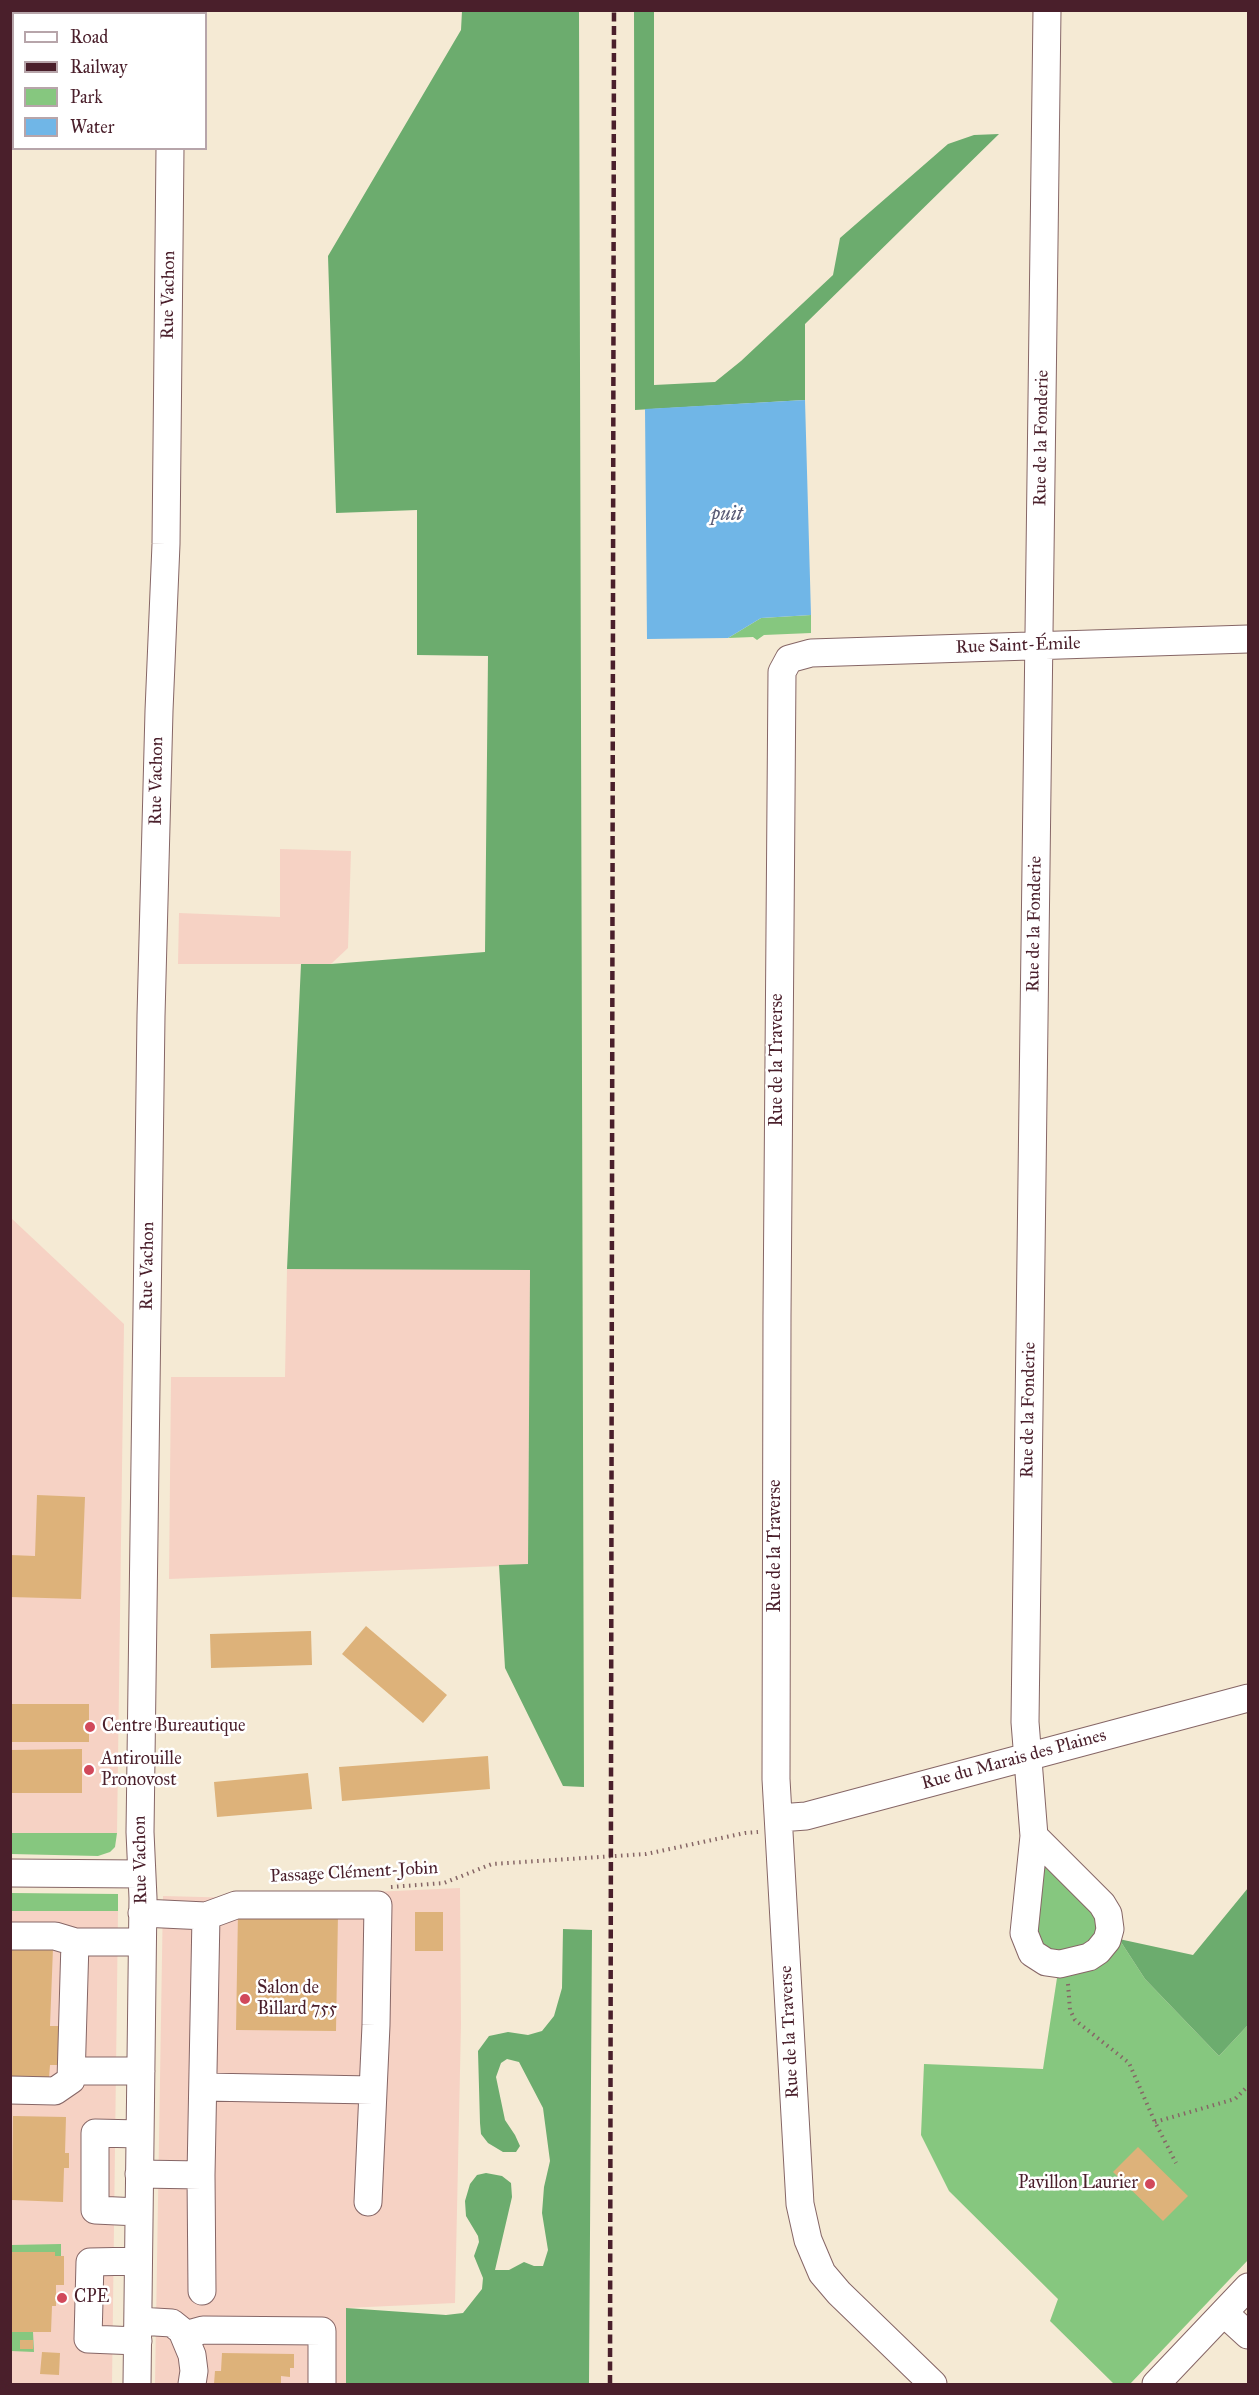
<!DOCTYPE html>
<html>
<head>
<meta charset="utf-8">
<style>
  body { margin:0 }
  #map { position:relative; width:1259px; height:2395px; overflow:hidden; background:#f5ead4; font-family:"IM FELL Great Primer",serif }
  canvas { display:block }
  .frame { position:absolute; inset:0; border:12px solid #4a1f2b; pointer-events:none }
  .legend { position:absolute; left:12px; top:12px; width:195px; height:138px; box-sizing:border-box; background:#fff; border:2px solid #b7a5aa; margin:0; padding:8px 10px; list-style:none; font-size:18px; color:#4a1f2b }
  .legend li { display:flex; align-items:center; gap:12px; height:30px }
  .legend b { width:30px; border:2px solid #b7a5aa }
</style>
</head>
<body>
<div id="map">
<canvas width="1259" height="2395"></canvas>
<div class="frame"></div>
<ul class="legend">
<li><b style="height:8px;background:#fff"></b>Road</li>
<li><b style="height:8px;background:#4a1f2b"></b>Railway</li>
<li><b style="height:16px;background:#86c77f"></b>Park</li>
<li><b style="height:16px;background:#70b6e7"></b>Water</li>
</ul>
</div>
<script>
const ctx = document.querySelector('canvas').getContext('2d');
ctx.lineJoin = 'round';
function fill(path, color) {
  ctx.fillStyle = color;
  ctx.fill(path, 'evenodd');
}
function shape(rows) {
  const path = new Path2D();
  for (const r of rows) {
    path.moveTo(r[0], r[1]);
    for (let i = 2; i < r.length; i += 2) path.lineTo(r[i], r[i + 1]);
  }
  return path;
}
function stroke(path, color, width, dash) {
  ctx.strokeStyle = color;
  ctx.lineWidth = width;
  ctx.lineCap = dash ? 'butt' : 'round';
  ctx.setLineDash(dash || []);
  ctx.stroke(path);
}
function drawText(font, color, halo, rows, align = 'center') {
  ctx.font = font + ' "IM FELL Great Primer",serif';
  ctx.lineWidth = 5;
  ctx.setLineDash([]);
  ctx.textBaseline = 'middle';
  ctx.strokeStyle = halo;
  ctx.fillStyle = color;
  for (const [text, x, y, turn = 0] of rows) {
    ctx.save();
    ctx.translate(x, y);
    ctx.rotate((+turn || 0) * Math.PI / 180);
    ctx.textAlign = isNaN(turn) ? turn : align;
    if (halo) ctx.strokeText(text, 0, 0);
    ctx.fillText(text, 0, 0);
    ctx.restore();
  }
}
fill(shape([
  [280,849,351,851,348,948,331,964,178,964,179,913,280,917],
  [10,1217,124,1324,117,1833,11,1833],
  [287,1269,530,1269,528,1565,169,1579,171,1377,285,1377],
  [460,1888,461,2024,455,2303,346,2308,346,2384,155,2384,163,1896,240,1898],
  [10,1911,118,1911,112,2384,11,2384]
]), '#f6d2c4');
fill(shape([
  [811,615,811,633,764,635,757,640,753,637,728,638,761,618],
  [11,1833,117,1833,115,1847,110,1852,98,1856,11,1854],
  [1043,1865,1097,1918,1096,1934,1088,1944,1056,1952,1049,1951,1035,1937],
  [11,1893,118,1894,118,1911,11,1911],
  [1119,1939,1145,1979,1219,2056,1248,2025,1248,2260,1130,2384,1114,2384,1050,2321,1058,2299,949,2191,921,2135,924,2064,1043,2069,1057,1978,1068,1975],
  [61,2244,61,2256,55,2256,55,2252,11,2252,11,2245],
  [11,2332,33,2332,34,2352,11,2351]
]), '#86c77f');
fill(shape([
  [462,11,579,11,584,1787,563,1786,505,1668,499,1565,528,1564,530,1270,287,1269,301,964,331,964,485,952,488,656,417,655,417,510,336,513,328,256,461,30],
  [634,11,654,11,654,385,715,382,741,361,833,275,840,238,948,144,974,135,999,134,805,324,805,400,635,410],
  [1248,1888,1248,2025,1219,2056,1145,1979,1119,1939,1193,1955],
  [563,1929,592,1930,589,2384,346,2384,346,2308,446,2315,463,2313,482,2289,483,2278,474,2256,479,2242,478,2236,466,2216,465,2201,470,2184,477,2175,486,2173,502,2176,511,2183,512,2197,495,2270,509,2270,524,2262,534,2266,543,2266,548,2250,542,2213,544,2187,550,2161,543,2108,519,2062,507,2059,501,2063,496,2077,505,2120,515,2135,520,2146,516,2152,503,2152,488,2143,481,2134,480,2123,478,2051,489,2036,508,2032,528,2035,542,2031,554,2016,562,1988]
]), '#6cac6e');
fill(shape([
  [805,400,811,615,761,618,728,638,647,639,645,409]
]), '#70b6e7');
fill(shape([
  [37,1495,85,1497,81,1599,10,1597,10,1555,35,1556],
  [366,1626,447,1695,423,1723,342,1654],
  [311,1631,312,1665,211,1668,210,1634],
  [10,1704,89,1704,89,1742,10,1742],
  [82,1749,82,1793,10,1793,10,1750],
  [488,1756,490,1789,342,1801,339,1767],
  [308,1773,312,1809,217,1817,214,1782],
  [238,1912,338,1914,336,2031,236,2030],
  [415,1912,443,1912,443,1951,415,1951],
  [11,1947,53,1948,50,2026,59,2026,58,2065,50,2065,49,2078,11,2077],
  [13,2116,66,2117,65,2153,69,2153,69,2168,64,2168,63,2202,12,2200],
  [1138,2147,1188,2196,1163,2221,1113,2172],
  [10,2252,55,2252,55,2256,64,2256,64,2285,56,2285,56,2306,52,2306,51,2332,10,2332],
  [20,2340,33,2340,33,2349,20,2349],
  [42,2352,60,2353,59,2375,40,2374],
  [222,2353,294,2354,294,2368,290,2368,290,2377,281,2376,281,2384,214,2384,215,2371,221,2371]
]), '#ddb27a');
const minor = shape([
  [172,14,172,10],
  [779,1818,806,1816,1248,1698],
  [1034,1836,1102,1904,1108,1914,1110,1929,1107,1940,1098,1951,1089,1957,1060,1964,1046,1962,1032,1953,1024,1933,1034,1836,1025,1722,1047,10],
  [10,1873,141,1874],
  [206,1916,236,1905,378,1905,376,2025,368,2202],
  [10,1936,55,1936,75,1942,142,1942],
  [72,2071,141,2071],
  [203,2087,373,2090],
  [10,2090,55,2091,71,2080,75,1942],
  [139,2174,201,2175,206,1916,142,1913],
  [201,2175,202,2291],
  [139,2212,95,2210,95,2133,140,2134],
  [1224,2313,1248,2335],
  [138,2321,172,2323,182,2331,192,2355,194,2371,192,2384],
  [185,2335,203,2330,322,2331,322,2384],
  [138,2341,88,2339,90,2262,138,2261],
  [137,2384,143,1898,140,1832,151,1016,159,711,166,544,170,148],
  [933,2384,839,2293,822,2273,808,2240,800,2204,776,1779,777,1315,782,672,789,659,811,653,1248,639],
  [1156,2384,1248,2287]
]);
stroke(minor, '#866666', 29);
stroke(shape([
  [391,1887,444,1883,492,1864,646,1854,745,1833,758,1832],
  [1068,1984,1070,2010,1075,2020,1129,2063,1155,2122,1176,2163],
  [1155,2122,1235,2099,1248,2086]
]), '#866666', 4, [1.5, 4.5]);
stroke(minor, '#fff', 27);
stroke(shape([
  [610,2384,614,10]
]), '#4a1f2b', 4.5, [9, 4.5]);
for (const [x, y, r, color] of [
  [90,1727,6,"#d1495b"],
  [89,1770,6,"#d1495b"],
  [245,1999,6,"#d1495b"],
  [1150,2184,6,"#d1495b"],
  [62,2298,6,"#d1495b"]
]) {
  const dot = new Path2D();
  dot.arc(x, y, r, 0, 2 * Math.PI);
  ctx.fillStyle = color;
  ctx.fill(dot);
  stroke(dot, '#fff', 2);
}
drawText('18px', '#4a1f2b', '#fff', [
  ["Rue Vachon",169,295,-89],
  ["Rue de la Fonderie",1042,438,-89],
  ["Rue Saint-Émile",1018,646,-2],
  ["Rue Vachon",157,781,-89],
  ["Rue de la Fonderie",1035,924,-89],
  ["Rue de la Traverse",778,1060,-90],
  ["Rue Vachon",148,1266,-89],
  ["Rue de la Fonderie",1029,1410,-89],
  ["Rue de la Traverse",776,1546,-90],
  ["Rue du Marais des Plaines",1014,1760,-15],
  ["Rue Vachon",141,1860,-91],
  ["Passage Clément-Jobin",354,1873,-3],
  ["Rue de la Traverse",790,2032,-93]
]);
drawText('18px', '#4a1f2b', '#fff', [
  ["Centre Bureautique",102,1727],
  ["Antirouille",101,1760],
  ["Pronovost",101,1781],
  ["Salon de",257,1989],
  ["Billard 755",257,2010],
  ["Pavillon Laurier",1138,2184,"right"],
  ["CPE",74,2298]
], 'left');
drawText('italic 20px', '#595b76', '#fff', [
  ["puit",727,515]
]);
</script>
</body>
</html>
